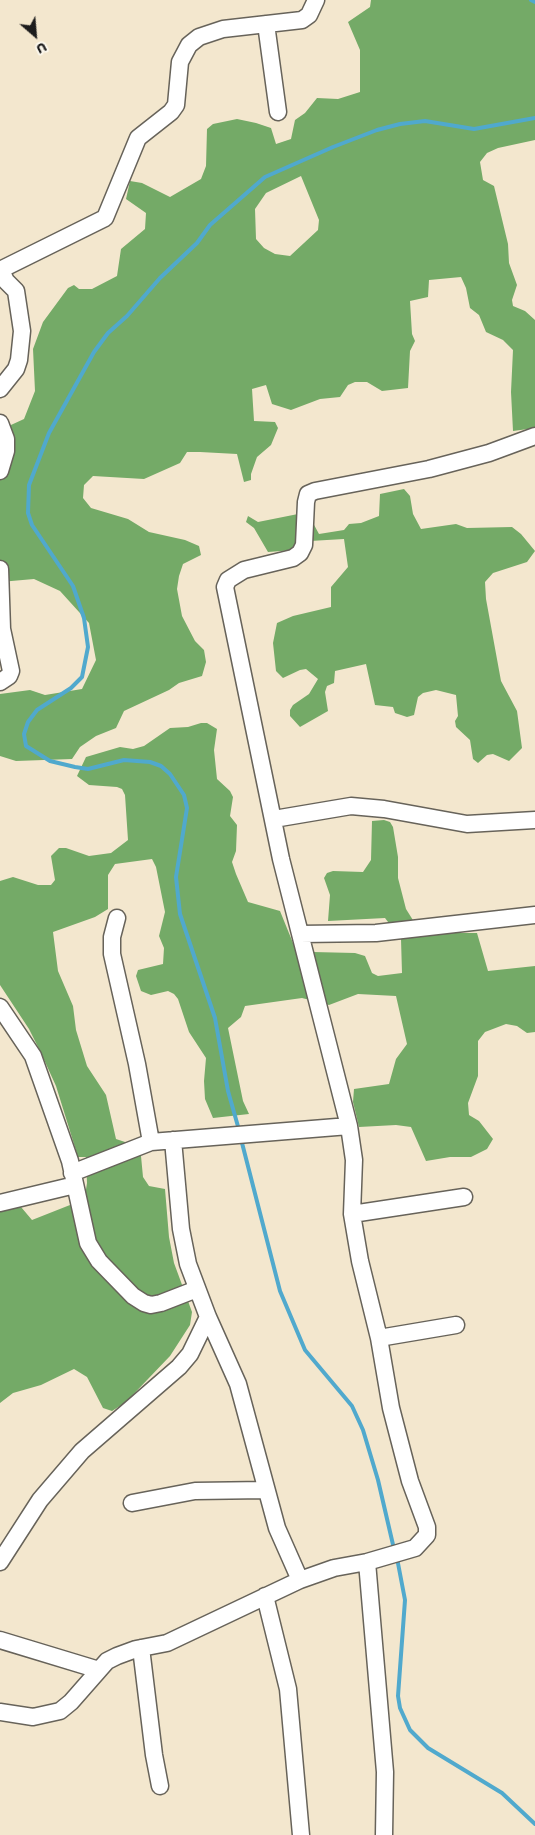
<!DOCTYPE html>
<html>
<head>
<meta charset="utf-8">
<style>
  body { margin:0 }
  #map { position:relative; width:535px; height:1835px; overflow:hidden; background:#f3e7ce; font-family:"Shantell Sans",sans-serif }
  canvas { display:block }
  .north { position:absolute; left:10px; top:10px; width:50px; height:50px; -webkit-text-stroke:4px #fbf7ec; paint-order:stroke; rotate:153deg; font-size:14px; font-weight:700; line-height:20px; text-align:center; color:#1c1c1c }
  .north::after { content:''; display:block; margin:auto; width:18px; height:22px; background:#1c1c1c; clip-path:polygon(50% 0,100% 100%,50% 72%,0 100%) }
</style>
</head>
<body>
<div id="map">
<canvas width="535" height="1835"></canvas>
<div class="north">U</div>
</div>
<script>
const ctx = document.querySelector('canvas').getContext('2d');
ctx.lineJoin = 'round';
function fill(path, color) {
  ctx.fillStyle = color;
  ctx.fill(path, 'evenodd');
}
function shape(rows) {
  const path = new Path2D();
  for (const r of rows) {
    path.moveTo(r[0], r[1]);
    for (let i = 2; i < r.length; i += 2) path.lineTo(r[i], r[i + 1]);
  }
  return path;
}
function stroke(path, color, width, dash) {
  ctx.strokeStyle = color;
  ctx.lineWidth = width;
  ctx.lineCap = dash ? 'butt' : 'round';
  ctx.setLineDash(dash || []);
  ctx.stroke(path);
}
fill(shape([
  [371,0,535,0,535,140,498,148,487,153,480,162,483,180,494,186,508,244,509,263,517,285,512,300,513,306,525,311,535,320,535,428,513,431,511,392,513,350,503,340,486,332,479,315,470,308,466,288,461,277,429,280,428,297,410,301,412,334,415,341,410,351,408,388,382,391,367,382,355,382,348,385,340,397,320,399,291,410,272,404,266,385,252,389,254,421,275,422,278,428,271,445,257,457,251,474,251,480,244,482,237,454,200,452,187,452,180,463,144,479,93,476,84,485,83,498,91,508,128,519,149,532,185,540,199,546,201,555,183,564,179,576,177,589,182,616,195,641,204,650,206,662,202,676,179,683,169,690,124,711,116,728,96,736,80,747,72,759,16,761,0,756,0,694,30,690,45,695,82,689,96,660,89,623,60,591,34,579,0,582,0,430,24,419,35,391,33,349,43,322,68,288,74,285,79,289,92,289,117,276,121,249,145,229,146,213,126,199,130,181,142,183,170,197,201,179,206,166,207,129,213,124,237,119,256,123,271,128,276,144,291,139,295,120,305,113,317,98,338,99,360,92,360,50,348,22,370,7],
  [301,176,319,220,318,230,290,256,275,254,264,248,256,239,255,209,266,193],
  [404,489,410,496,413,514,421,529,456,524,467,528,512,527,521,534,535,551,527,562,493,573,485,582,486,599,501,681,517,711,522,748,509,761,493,754,487,755,478,763,473,759,470,740,456,727,455,721,458,716,456,695,436,690,423,693,418,697,414,715,407,717,395,713,393,707,375,705,366,664,335,671,334,683,327,686,325,692,328,711,300,727,290,716,290,710,293,705,309,694,318,679,306,669,300,670,283,678,276,671,273,643,277,623,293,616,331,607,331,587,348,567,344,539,310,541,294,550,268,552,254,528,246,522,248,516,258,522,298,514,313,523,319,534,344,530,349,524,361,523,379,516,380,494],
  [201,723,207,723,217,729,214,750,217,779,230,791,233,797,230,816,237,825,236,851,232,862,236,874,248,902,280,911,295,948,313,952,355,953,365,956,372,973,378,976,402,973,401,939,385,918,328,921,330,895,324,878,327,873,333,871,363,872,371,860,372,821,384,820,390,822,393,827,398,857,398,878,406,909,421,933,477,933,488,971,535,966,535,1032,527,1033,517,1026,506,1024,485,1032,478,1041,478,1076,468,1103,469,1115,479,1121,493,1139,487,1149,471,1157,450,1157,426,1161,411,1127,396,1125,359,1127,353,1102,354,1089,389,1084,396,1059,407,1044,396,996,358,994,329,1005,302,998,245,1006,241,1017,228,1028,243,1101,249,1114,213,1118,205,1099,204,1081,206,1058,189,1032,178,999,174,994,168,991,151,995,141,991,136,976,138,970,163,964,164,948,159,936,165,912,156,867,152,859,115,864,108,875,108,909,95,917,53,932,58,971,73,1006,76,1030,87,1066,106,1095,116,1139,128,1143,141,1156,143,1177,149,1186,165,1189,169,1237,174,1263,192,1312,190,1325,170,1356,126,1402,112,1411,103,1408,87,1377,74,1369,41,1385,13,1393,0,1403,0,1212,21,1207,32,1220,70,1205,85,1196,87,1183,86,1157,78,1157,56,1086,41,1053,29,1029,0,985,0,881,13,877,38,885,51,885,55,880,51,856,59,848,66,848,89,856,111,853,128,840,125,795,122,789,117,787,89,785,77,776,86,757,120,747,133,749,144,746,170,728,188,727]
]), '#74aa67');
stroke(shape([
  [531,0,535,2],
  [239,1130,228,1091,215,1018,180,914,176,877,187,808,184,795,170,774,161,766,150,762,124,760,88,769,75,767,50,761,26,746,24,734,28,722,37,710,71,688,82,677,88,647,84,618,73,586,32,525,28,513,29,485,49,433,94,352,108,333,127,316,160,278,197,243,210,225,265,177,333,147,377,130,400,124,425,121,474,129,535,118],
  [241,1139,280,1291,305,1350,352,1406,363,1430,378,1480,394,1549],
  [397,1558,405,1600,398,1696,400,1708,410,1730,428,1748,502,1793,535,1824]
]), '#50a9cd', 4);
const street = shape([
  [266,24,278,112],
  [0,270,105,218,138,138,171,112,176,105,180,62,189,45,199,37,223,29,302,20,309,15,316,0],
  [0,389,16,369,19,360,22,331,16,291,6,281,1,270],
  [0,423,6,439,6,451,0,471],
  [0,569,2,629,11,671,9,676,0,682],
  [274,819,351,806,384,809,467,824,535,820],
  [117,918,112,937,112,954,137,1064,151,1142],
  [300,934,376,933,535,915],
  [0,1007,33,1056,70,1161,88,1243,99,1261,133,1296,144,1303,151,1305,161,1303,197,1289],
  [173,1140,181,1229,188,1264,208,1317,238,1384,277,1528,300,1580],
  [72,1173,151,1142,349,1126],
  [0,1203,75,1185],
  [352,1214,464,1197],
  [379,1338,456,1325],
  [132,1503,195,1491,265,1490],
  [0,1562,40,1500,82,1451,179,1367,190,1354,208,1317],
  [367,1562,385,1772,384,1835],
  [265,1596,288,1689,301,1835],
  [0,1640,99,1670],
  [141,1648,154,1755,160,1786],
  [0,1712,33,1717,60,1711,71,1702,107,1661,117,1656,136,1649,167,1643,300,1580,334,1568,367,1562,415,1548,427,1535,427,1527,410,1481,391,1408,379,1338,360,1261,352,1214,354,1160,349,1126,281,859,225,587,228,580,244,570,293,558,300,553,304,545,306,502,308,494,315,491,429,469,489,453,535,436]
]);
stroke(street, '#67635a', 19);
stroke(street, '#fff', 16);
</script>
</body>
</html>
